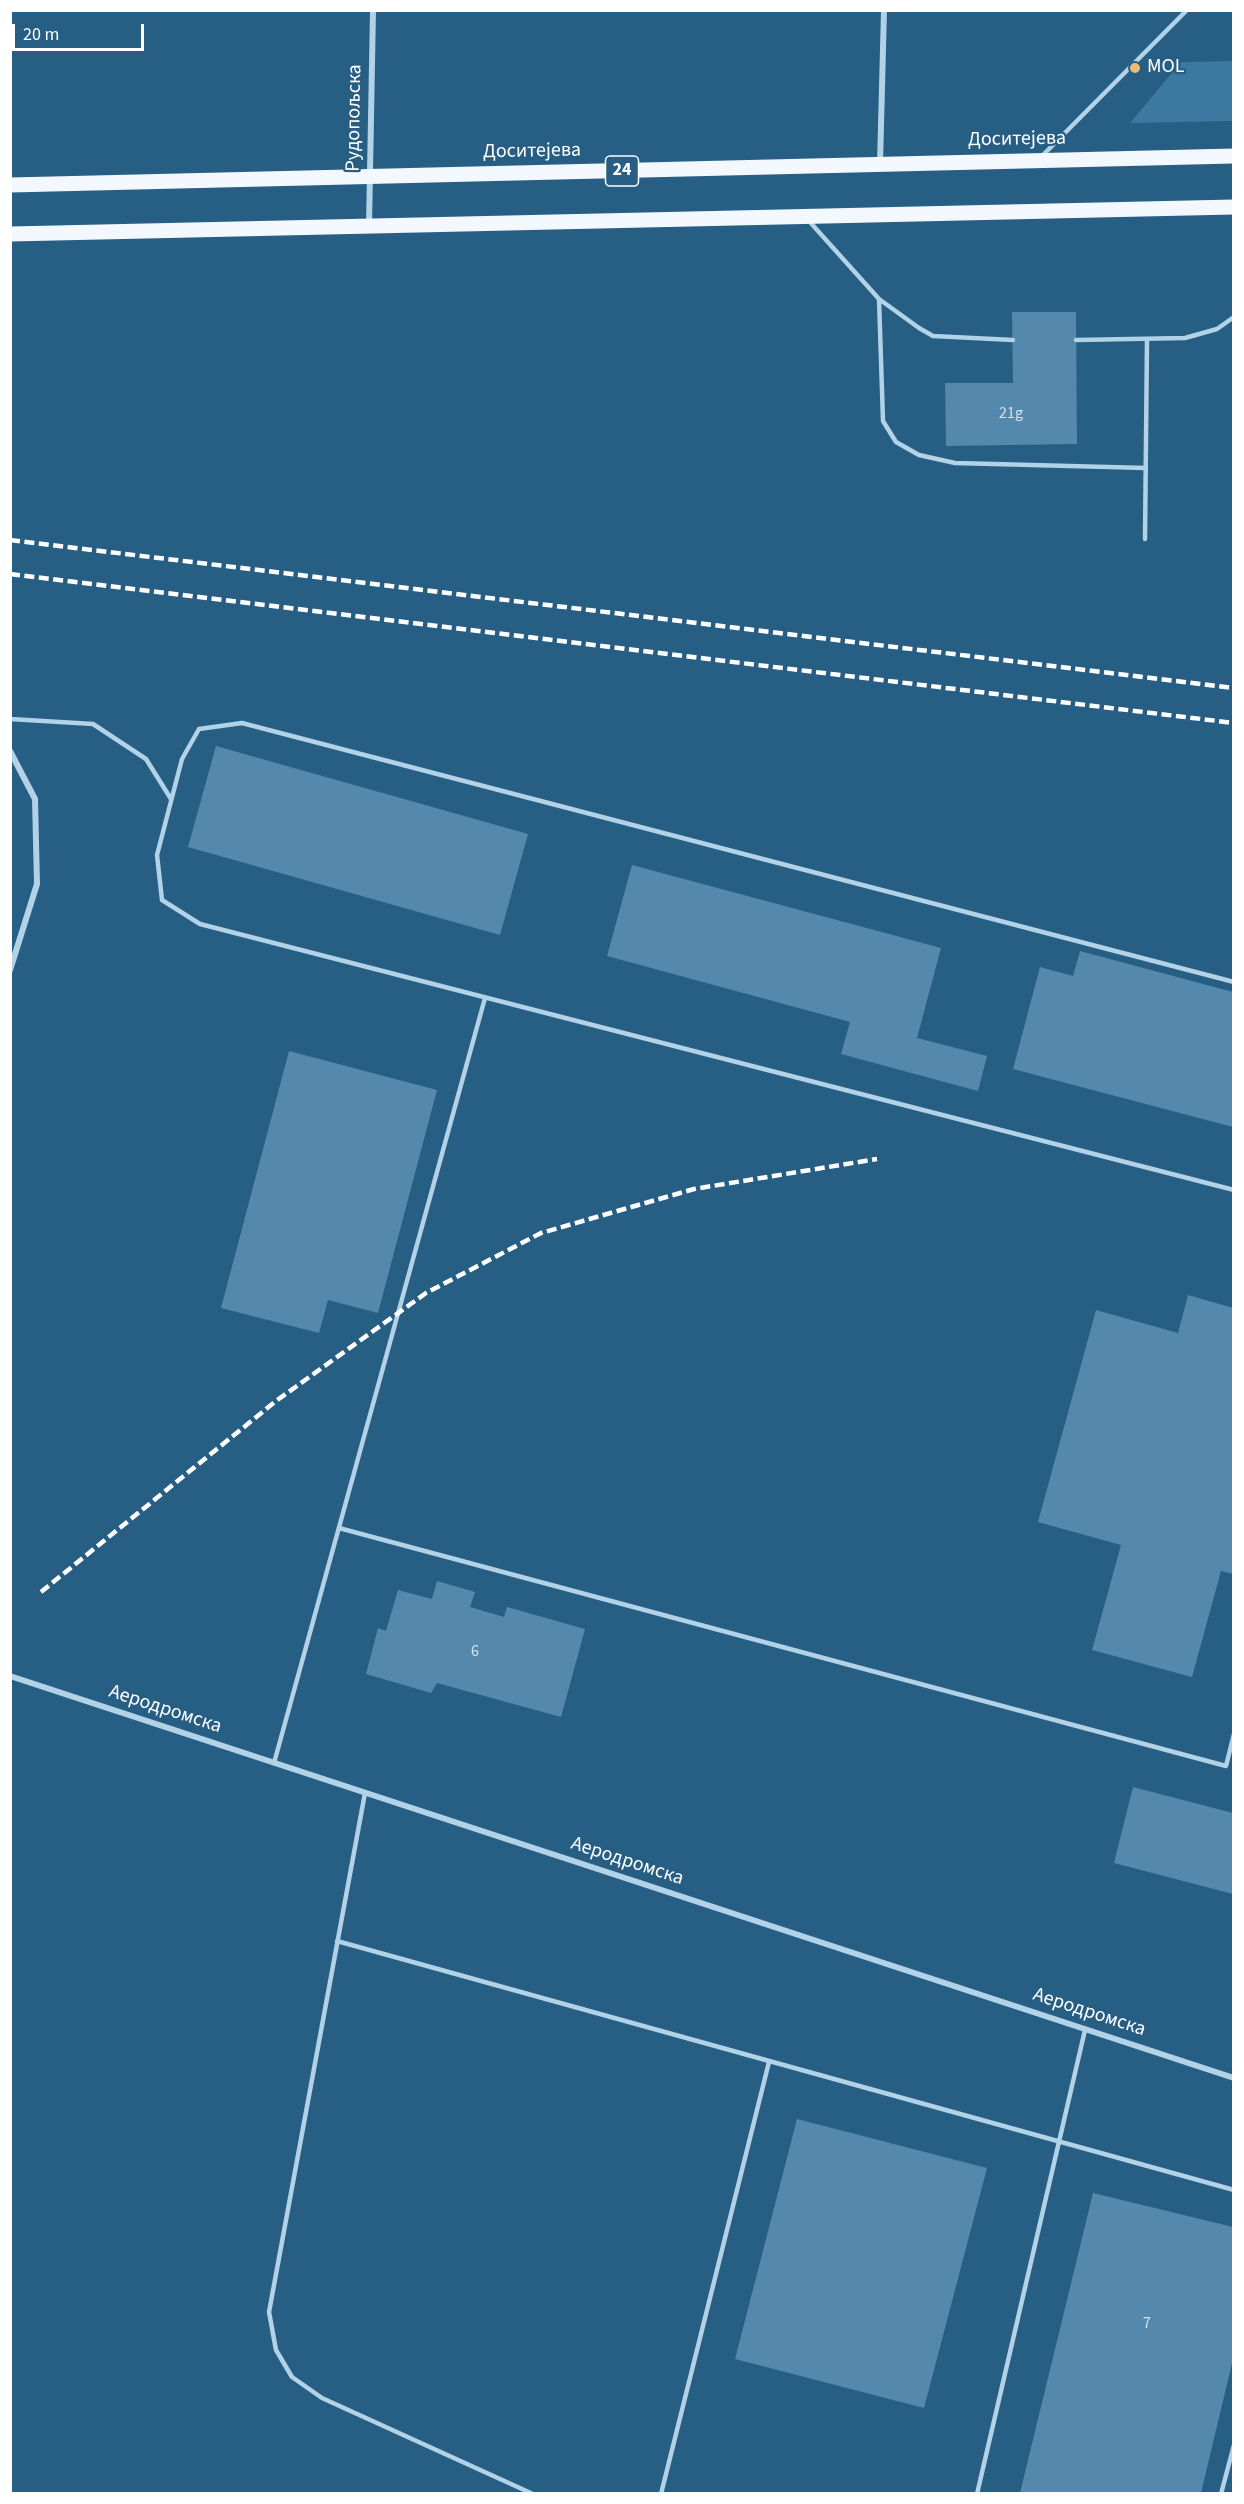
<!DOCTYPE html>
<html>
<head>
<meta charset="utf-8">
<style>
  body { margin:0 }
  #map { position:relative; width:1244px; height:2504px; overflow:hidden; background:#275e84; font-family:"Source Sans 3",sans-serif }
  canvas { display:block }
  .frame { position:absolute; inset:0; border:12px solid #fff; pointer-events:none }
  .scale { position:absolute; left:12px; top:24px; width:132px; height:27px; box-sizing:border-box; border:3px solid #fff; border-top:0; padding-left:8px; font-size:18px; line-height:21px; white-space:nowrap; color:#fff; -webkit-text-stroke:4px #275e84; paint-order:stroke }
</style>
</head>
<body>
<div id="map">
<canvas width="1244" height="2504"></canvas>
<div class="frame"></div>
<div class="scale">20 m</div>
</div>
<script>
const ctx = document.querySelector('canvas').getContext('2d');
ctx.lineJoin = 'round';
function fill(path, color) {
  ctx.fillStyle = color;
  ctx.fill(path, 'evenodd');
}
function shape(rows) {
  const path = new Path2D();
  for (const r of rows) {
    path.moveTo(r[0], r[1]);
    for (let i = 2; i < r.length; i += 2) path.lineTo(r[i], r[i + 1]);
  }
  return path;
}
function stroke(path, color, width, dash) {
  ctx.strokeStyle = color;
  ctx.lineWidth = width;
  ctx.lineCap = dash ? 'butt' : 'round';
  ctx.setLineDash(dash || []);
  ctx.stroke(path);
}
function drawText(font, color, halo, rows, align = 'center') {
  ctx.font = font + ' "Source Sans 3",sans-serif';
  ctx.lineWidth = 4.5;
  ctx.setLineDash([]);
  ctx.textBaseline = 'middle';
  ctx.strokeStyle = halo;
  ctx.fillStyle = color;
  for (const [text, x, y, turn = 0] of rows) {
    ctx.save();
    ctx.translate(x, y);
    ctx.rotate((+turn || 0) * Math.PI / 180);
    ctx.textAlign = isNaN(turn) ? turn : align;
    if (halo) ctx.strokeText(text, 0, 0);
    ctx.fillText(text, 0, 0);
    ctx.restore();
  }
}
fill(shape([
  [1233,61,1233,121,1130,123,1181,62]
]), '#3c78a0');
fill(shape([
  [1012,312,1076,312,1077,444,946,446,945,383,1013,383],
  [216,746,528,834,500,935,188,847],
  [632,865,941,948,917,1038,987,1056,978,1091,841,1054,850,1022,607,956],
  [1080,951,1233,992,1233,1127,1013,1069,1040,967,1073,976],
  [289,1051,437,1090,378,1313,328,1300,319,1333,221,1308],
  [1188,1295,1233,1308,1233,1574,1221,1571,1192,1677,1092,1650,1121,1545,1038,1522,1096,1310,1178,1333],
  [437,1581,475,1592,470,1607,504,1617,507,1607,585,1629,561,1717,437,1683,431,1693,366,1674,378,1628,386,1631,398,1590,432,1599],
  [1133,1787,1233,1813,1233,1894,1114,1863],
  [797,2119,987,2168,924,2408,735,2359],
  [1093,2193,1233,2227,1233,2359,1201,2493,1020,2493]
]), '#5489ad');
stroke(shape([
  [1043,155,1187,10],
  [809,221,879,299,919,328,933,336,1013,340],
  [879,299,883,421,896,442,919,455,955,463,1146,468],
  [1076,340,1185,338,1217,329,1234,317],
  [1145,539,1147,340],
  [10,719,93,724,146,759,171,799],
  [1234,982,242,723,199,729,182,759,157,855,162,900,200,924,1234,1190],
  [339,1528,1226,1766,1234,1734],
  [274,1763,485,998],
  [365,1793,269,2312,276,2350,292,2377,322,2398,533,2494],
  [337,1941,1234,2190],
  [661,2494,769,2062],
  [977,2494,1085,2030],
  [1221,2494,1234,2445]
]), '#b1d2e7', 4.5);
stroke(shape([
  [880,164,884,10],
  [369,226,373,10],
  [10,751,35,799,37,884,10,970],
  [10,1676,1234,2078]
]), '#b1d2e7', 6);
stroke(shape([
  [10,185,1234,156],
  [10,234,1234,207]
]), '#f3f8fe', 15);
stroke(shape([
  [10,540,1234,688],
  [10,574,1234,723],
  [41,1592,276,1401,426,1293,541,1233,694,1189,877,1159]
]), '#fff', 4.5, [10, 4.5]);
for (const [x, y, r, color] of [
  [1135,68,6,"#efba77"]
]) {
  const dot = new Path2D();
  dot.arc(x, y, r, 0, 2 * Math.PI);
  ctx.fillStyle = color;
  ctx.fill(dot);
  stroke(dot, '#275e84', 2);
}
drawText('16px', '#d4e2ea', null, [
  ["21g",1011,414],
  ["6",475,1652],
  ["7",1147,2324]
]);
for (const [x, y, w] of [
  [622,171,33]
]) {
  const box = new Path2D();
  box.roundRect(x - w / 2, y - 15, w, 30, 4.5);
  ctx.fillStyle = '#275e84';
  ctx.fill(box);
  stroke(box, '#fff', 1.5);
}
drawText('bold 18px', '#fff', null, [
  ["24",622,171]
]);
drawText('20px', '#fff', '#275e84', [
  ["MOL",1147,68]
], 'left');
drawText('20px', '#fff', '#275e84', [
  ["Рудопољска",355,118,-89],
  ["Доситејева",1017,140,-1],
  ["Доситејева",532,152,-1],
  ["Аеродромска",165,1710,18],
  ["Аеродромска",627,1862,18],
  ["Аеродромска",1089,2013,18]
]);
</script>
</body>
</html>
